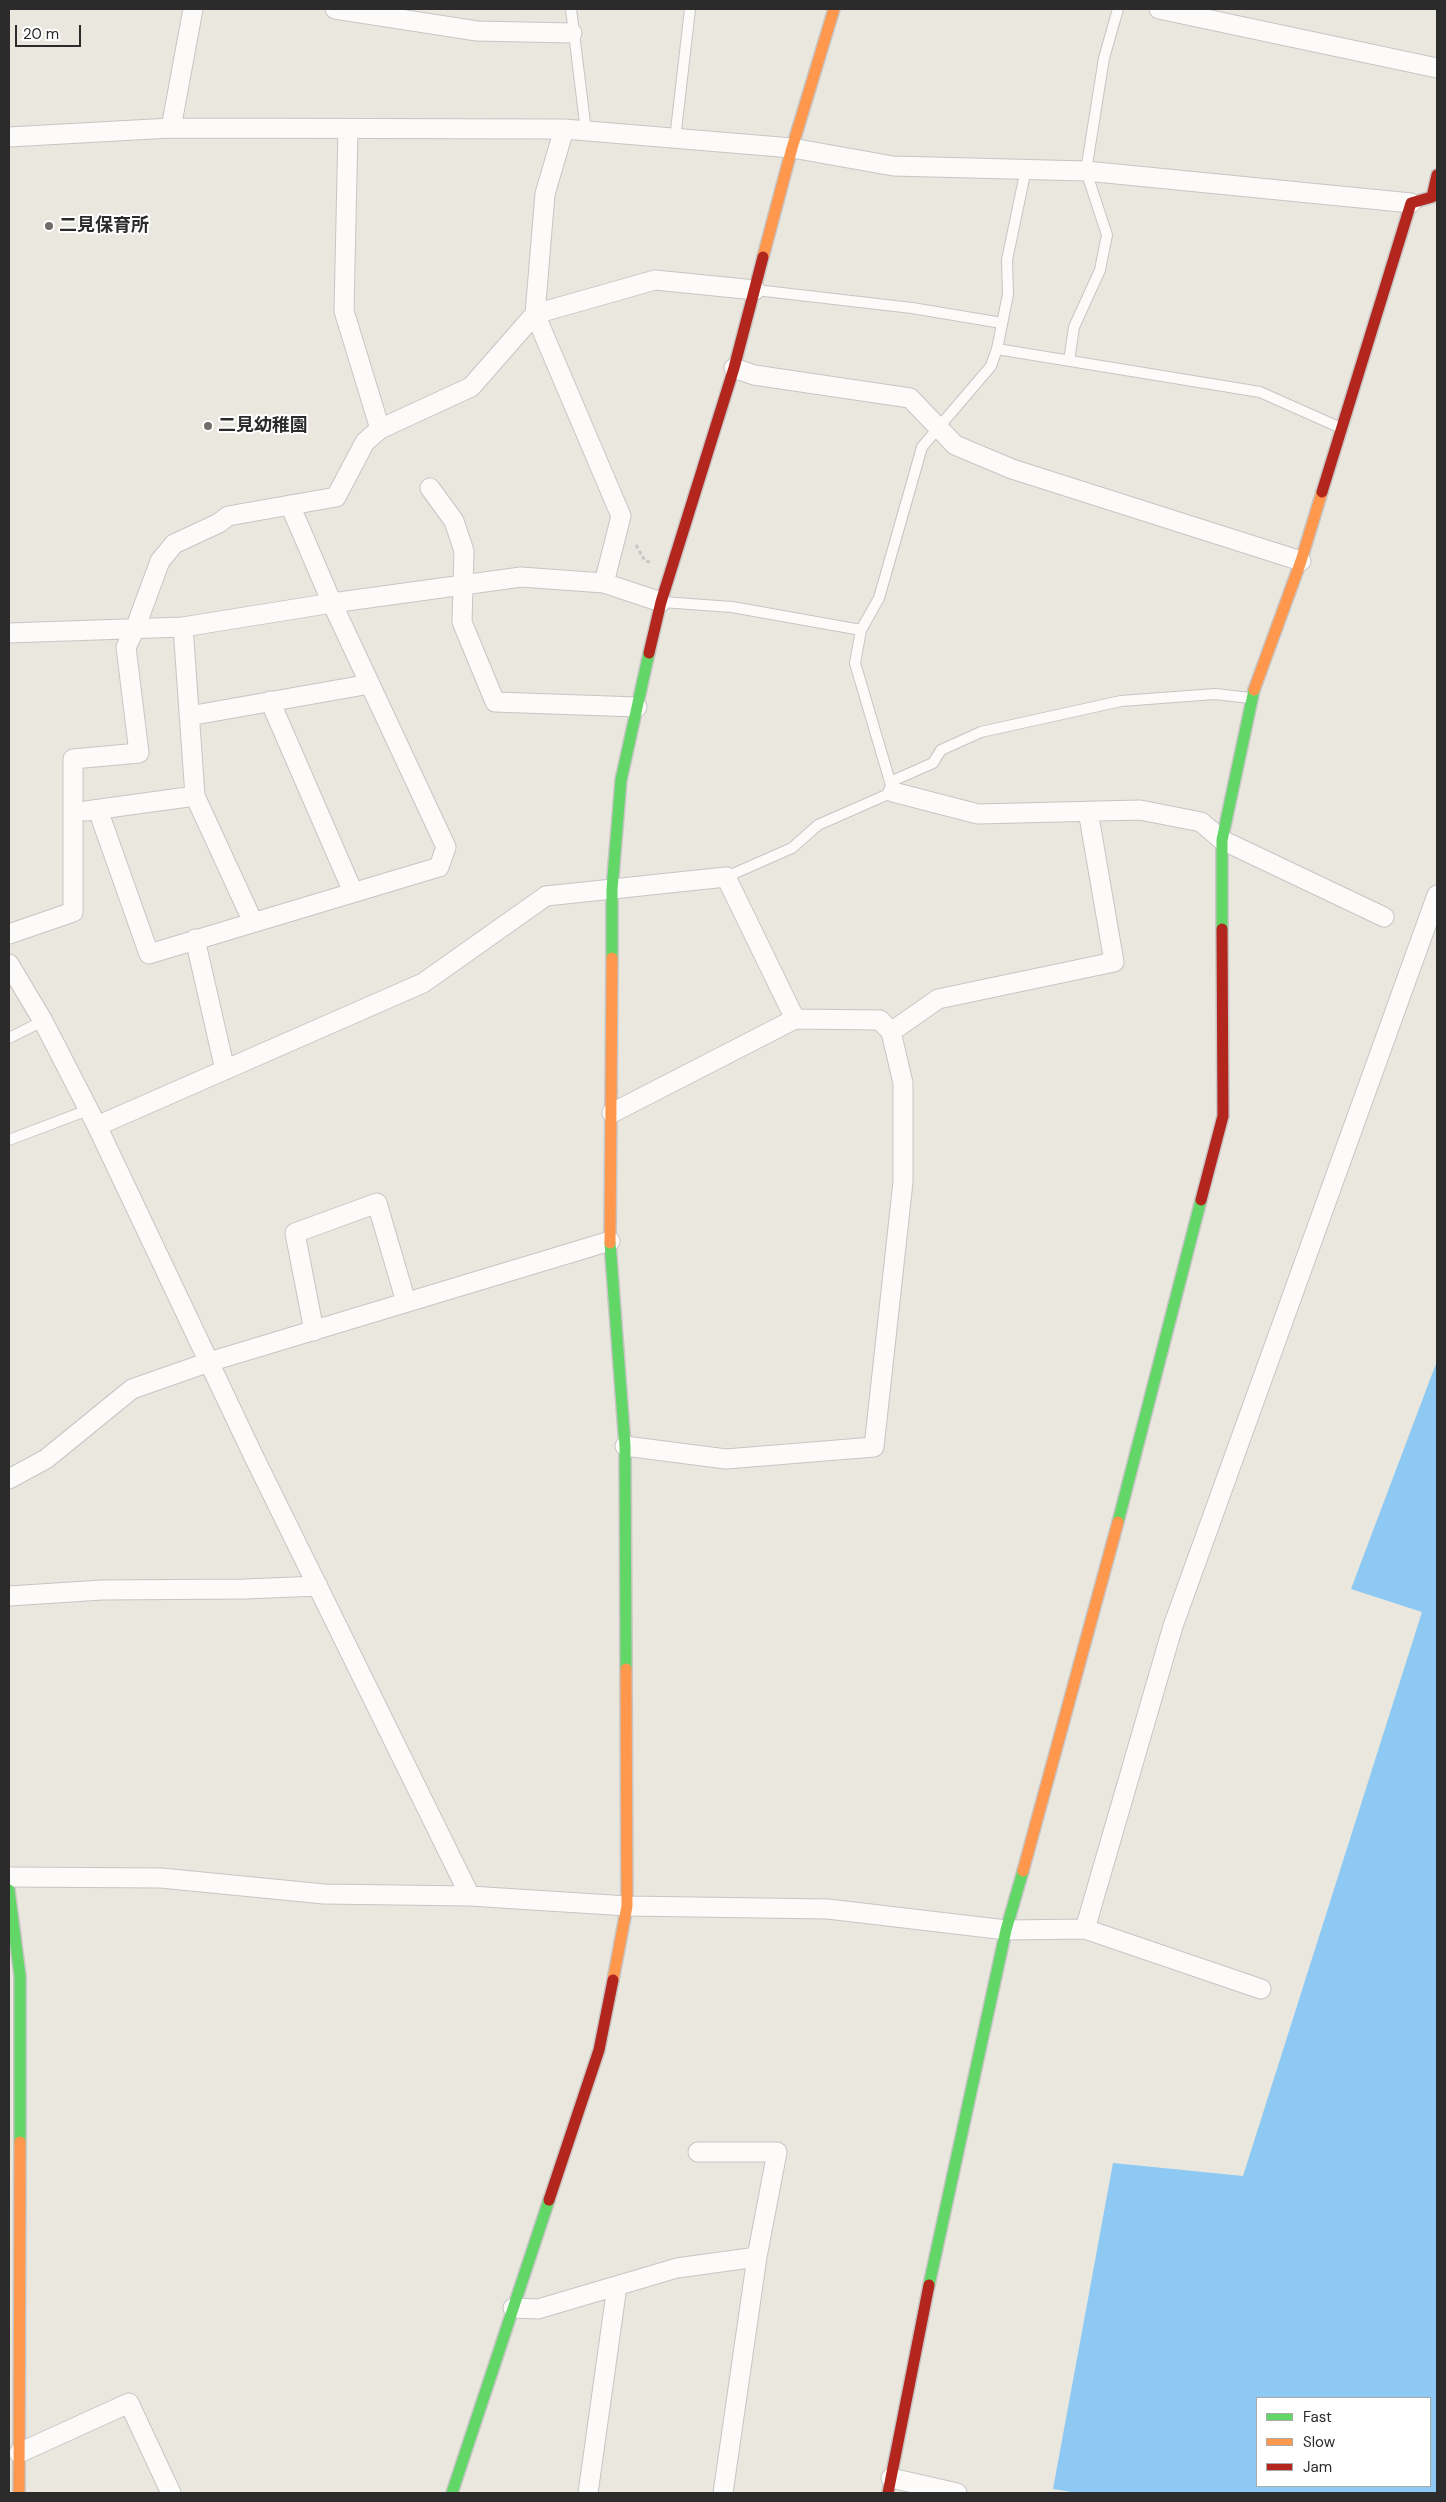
<!DOCTYPE html>
<html>
<head>
<meta charset="utf-8">
<style>
  body { margin:0 }
  #map { position:relative; width:1446px; height:2502px; overflow:hidden; background:#eae7df; font-family:"DM Sans",sans-serif }
  canvas { display:block }
  .frame { position:absolute; inset:0; border:10px solid #2b2b2b; pointer-events:none }
  .legend { position:absolute; left:1256px; top:2397px; width:175px; height:90px; box-sizing:border-box; background:#fff; border:1px solid #aaa; margin:0; padding:6px 9px; list-style:none; font-size:15px; color:#2b2b2b }
  .legend li { display:flex; align-items:center; gap:10px; height:25px }
  .legend b { width:25px; border:1px solid #aaa }
  .scale { position:absolute; left:15px; top:25px; width:66px; height:22px; box-sizing:border-box; border:2px solid #2b2b2b; border-top:0; padding-left:6px; font-size:15px; line-height:18px; white-space:nowrap; color:#2b2b2b; -webkit-text-stroke:4px #fff; paint-order:stroke }
</style>
</head>
<body>
<div id="map">
<canvas width="1446" height="2502"></canvas>
<div class="frame"></div>
<ul class="legend">
<li><b style="height:6px;background:#63d668"></b>Fast</li>
<li><b style="height:6px;background:#ff974d"></b>Slow</li>
<li><b style="height:6px;background:#b3261e"></b>Jam</li>
</ul>
<div class="scale">20 m</div>
</div>
<script>
const ctx = document.querySelector('canvas').getContext('2d');
ctx.lineJoin = 'round';
function fill(path, color) {
  ctx.fillStyle = color;
  ctx.fill(path, 'evenodd');
}
function shape(rows) {
  const path = new Path2D();
  for (const r of rows) {
    path.moveTo(r[0], r[1]);
    for (let i = 2; i < r.length; i += 2) path.lineTo(r[i], r[i + 1]);
  }
  return path;
}
function stroke(path, color, width, dash) {
  ctx.strokeStyle = color;
  ctx.lineWidth = width;
  ctx.lineCap = dash ? 'butt' : 'round';
  ctx.setLineDash(dash || []);
  ctx.stroke(path);
}
function drawText(font, color, halo, rows, align = 'center') {
  ctx.font = font + ' "DM Sans","Noto Sans JP",sans-serif';
  ctx.lineWidth = 4;
  ctx.setLineDash([]);
  ctx.textBaseline = 'middle';
  ctx.strokeStyle = halo;
  ctx.fillStyle = color;
  for (const [text, x, y, turn = 0] of rows) {
    ctx.save();
    ctx.translate(x, y);
    ctx.rotate((+turn || 0) * Math.PI / 180);
    ctx.textAlign = isNaN(turn) ? turn : align;
    if (halo) ctx.strokeText(text, 0, 0);
    ctx.fillText(text, 0, 0);
    ctx.restore();
  }
}
fill(shape([
  [1437,1361,1437,2493,1078,2493,1053,2489,1113,2163,1243,2176,1422,1612,1351,1589],
  [1257,2398,1430,2398,1430,2486,1257,2486]
]), '#8dc9f2');
const lane = shape([
  [571,9,586,131],
  [675,139,690,9],
  [756,290,912,308,1002,323],
  [997,349,1008,294,1007,260,1026,169],
  [1069,361,1074,327,1100,270,1107,235,1086,171,1104,58,1118,9],
  [662,602,732,607,861,630],
  [890,782,933,763,941,750,981,732,1121,701,1215,694,1250,698],
  [726,877,792,848,818,825,893,792,855,663,861,630,879,598,922,447,991,366,997,349,1260,392,1341,428],
  [9,1038,43,1021],
  [9,1140,88,1110]
]);
const street = shape([
  [335,9,477,31,572,33],
  [1159,9,1437,68],
  [171,128,193,9],
  [348,129,344,311,380,429],
  [564,129,545,194,535,314,621,516,604,583,661,602],
  [9,137,171,128,564,129,792,148,893,166,1086,171,1411,203],
  [734,368,754,375,910,398,955,445,1012,469,1301,561],
  [430,488,454,521,464,551,462,622,495,702,637,707],
  [183,627,195,796,253,922],
  [9,633,183,627,332,603,521,577,604,583],
  [270,701,353,892],
  [189,716,370,684],
  [893,792,978,814,1140,810,1201,822,1222,840,1384,917],
  [98,810,149,954,439,867,446,847,332,603,290,505],
  [86,811,195,796],
  [9,934,73,912,73,759,139,753,126,647,135,629,160,561,174,544,219,523,228,516,336,497,365,442,380,429,471,387,535,314,655,280,755,290],
  [195,939,225,1070],
  [9,964,43,1021,97,1126,253,1455,470,1896],
  [891,1032,938,999,1114,962,1088,811],
  [612,1113,795,1019,880,1020,891,1032,903,1083,903,1182,874,1447,726,1459,625,1446],
  [97,1126,423,983,546,896,726,877,795,1019],
  [314,1331,295,1233,377,1203,406,1302],
  [9,1479,46,1459,132,1389,209,1362,610,1241],
  [9,1596,102,1590,245,1589,318,1586],
  [9,1877,161,1878,324,1894,470,1896,627,1906,828,1909,1006,1930,1085,1929,1261,1989],
  [1085,1929,1173,1626,1437,895],
  [698,2152,777,2152,757,2257,723,2493],
  [513,2308,538,2309,677,2268,757,2257],
  [19,2453,129,2403,171,2493],
  [891,2478,957,2493],
  [588,2493,617,2286]
]);
const fast = shape([
  [1222,929,1222,840,1254,690],
  [612,958,612,889,621,780,649,653],
  [610,1243,625,1446,626,1669],
  [1118,1522,1201,1200],
  [9,1890,20,1976,20,2142],
  [929,2285,1006,1930,1023,1871],
  [452,2493,549,2200]
]);
const slow = shape([
  [763,257,792,148,834,9],
  [1254,690,1301,561,1322,492],
  [610,1243,612,958],
  [1023,1871,1118,1522],
  [613,1980,627,1906,626,1669],
  [19,2493,20,2142]
]);
const jam = shape([
  [1322,492,1411,203,1432,197,1437,175],
  [649,653,661,602,734,368,763,257],
  [1201,1200,1223,1116,1222,929],
  [549,2200,599,2050,613,1980],
  [888,2493,929,2285]
]);
stroke(lane, '#c7c5c5', 12);
stroke(street, '#c7c5c5', 21);
stroke(fast, '#c7c5c5', 14);
stroke(slow, '#c7c5c5', 14);
stroke(jam, '#c7c5c5', 14);
stroke(shape([
  [636,545,645,561,650,562]
]), '#cac9c8', 3, [4, 2.5]);
stroke(lane, '#fcfbfa', 10);
stroke(street, '#fcfbfa', 19);
stroke(fast, '#63d668', 11);
stroke(slow, '#ff974d', 11);
stroke(jam, '#b3261e', 11);
for (const [x, y, r, color] of [
  [49,226,5,"#6e6d6a"],
  [208,426,5,"#6e6d6a"]
]) {
  const dot = new Path2D();
  dot.arc(x, y, r, 0, 2 * Math.PI);
  ctx.fillStyle = color;
  ctx.fill(dot);
  stroke(dot, '#fff', 2);
}
drawText('bold 18px', '#2b2b2b', '#fff', [
  ["二見保育所",59,226],
  ["二見幼稚園",218,426]
], 'left');
</script>
</body>
</html>
